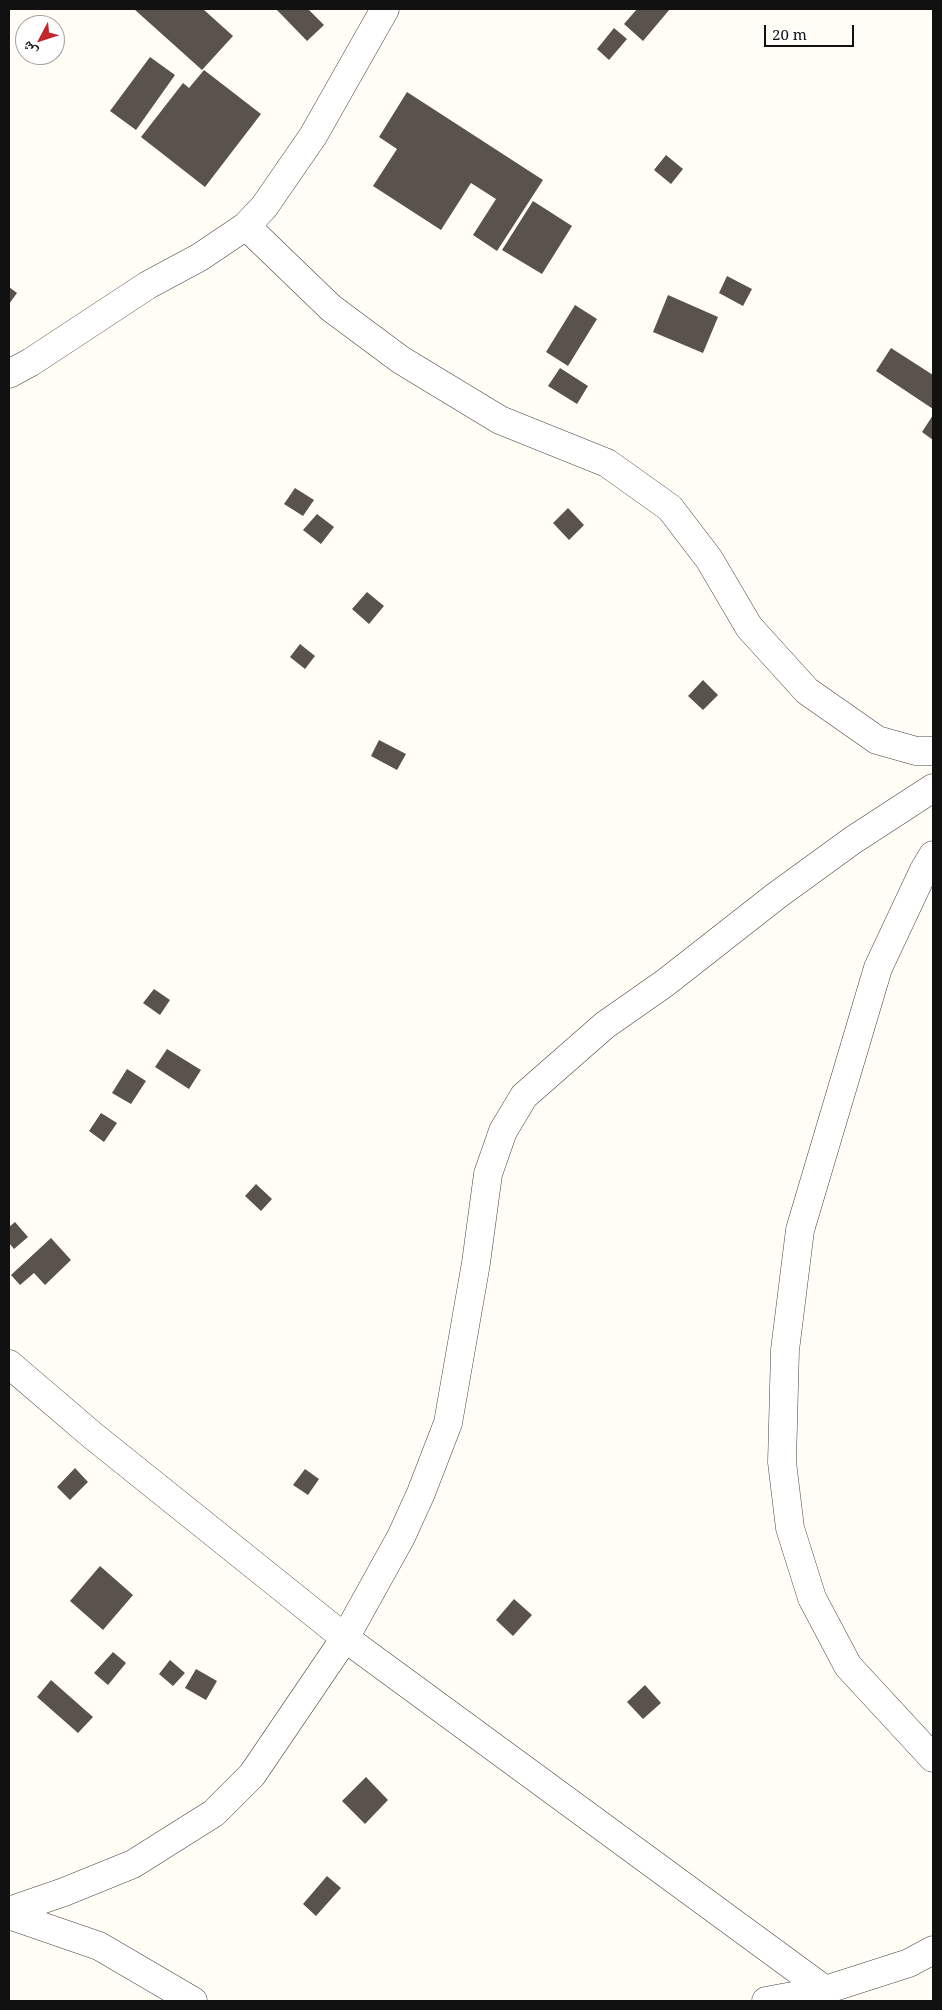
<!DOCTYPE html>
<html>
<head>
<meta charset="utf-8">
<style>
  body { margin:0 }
  #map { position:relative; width:942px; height:2010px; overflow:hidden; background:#fffdf5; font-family:"Noto Serif","Noto Naskh Arabic",serif }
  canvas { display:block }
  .frame { position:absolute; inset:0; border:10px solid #111; pointer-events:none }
  .north { position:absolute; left:15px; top:15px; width:50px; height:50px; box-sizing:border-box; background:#fff; border:1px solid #a0a0a0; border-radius:50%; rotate:230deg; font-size:14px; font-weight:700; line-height:20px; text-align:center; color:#111 }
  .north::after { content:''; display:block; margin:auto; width:18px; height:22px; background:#c4262e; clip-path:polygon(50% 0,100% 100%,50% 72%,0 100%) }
  .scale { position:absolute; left:764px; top:25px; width:90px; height:22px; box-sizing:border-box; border:2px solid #111; border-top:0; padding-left:6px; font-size:15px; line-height:18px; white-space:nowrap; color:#111; -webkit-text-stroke:4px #fff; paint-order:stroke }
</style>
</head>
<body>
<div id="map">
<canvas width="942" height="2010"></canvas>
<div class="frame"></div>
<div class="north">ش</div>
<div class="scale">20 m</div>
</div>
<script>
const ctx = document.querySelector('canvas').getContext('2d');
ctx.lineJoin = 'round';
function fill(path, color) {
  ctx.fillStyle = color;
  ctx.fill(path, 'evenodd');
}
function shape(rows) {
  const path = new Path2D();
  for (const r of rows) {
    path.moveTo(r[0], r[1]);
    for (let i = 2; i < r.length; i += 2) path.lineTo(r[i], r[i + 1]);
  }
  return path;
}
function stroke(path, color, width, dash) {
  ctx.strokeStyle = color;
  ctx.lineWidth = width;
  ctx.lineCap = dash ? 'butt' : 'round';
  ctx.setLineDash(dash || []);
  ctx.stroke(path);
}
fill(shape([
  [134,9,203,9,233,36,202,70],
  [276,9,308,9,324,25,307,41],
  [637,9,670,9,643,41,624,24],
  [614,28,627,39,609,60,597,49],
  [150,57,175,75,136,130,110,111],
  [204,70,261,114,205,187,141,137,183,83,189,88],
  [407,92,543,180,497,251,473,235,496,199,471,183,441,230,373,186,397,149,379,137],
  [666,155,683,169,671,184,654,170],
  [533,201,572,226,542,274,502,250],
  [727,276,752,289,743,306,719,293],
  [9,287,17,293,9,304],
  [668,295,718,317,703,353,653,332],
  [575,305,597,319,568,366,546,352],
  [891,348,933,375,933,409,876,371],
  [560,368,588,386,577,404,548,386],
  [933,415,933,440,922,432],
  [295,488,314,500,303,516,284,504],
  [568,508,584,525,569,540,553,523],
  [317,514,334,527,321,544,303,530],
  [367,592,384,606,369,624,352,609],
  [300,644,315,656,305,669,290,657],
  [703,680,718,695,703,710,688,696],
  [379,740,406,754,397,770,371,756],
  [154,989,170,1000,160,1015,143,1003],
  [167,1049,201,1070,189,1089,155,1067],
  [127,1069,146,1081,131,1104,112,1093],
  [101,1113,117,1123,104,1142,89,1131],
  [256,1184,272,1199,261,1211,245,1196],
  [15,1222,28,1237,14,1249,9,1243,9,1227],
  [51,1238,71,1260,45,1285,34,1273,20,1285,11,1275],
  [75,1468,88,1482,70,1500,57,1487],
  [305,1469,319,1479,308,1495,293,1485],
  [100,1566,133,1595,103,1630,70,1601],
  [514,1599,532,1615,513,1636,496,1620],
  [113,1652,126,1663,108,1685,94,1673],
  [170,1660,185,1673,173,1686,159,1674],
  [196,1669,217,1681,206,1700,185,1688],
  [51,1680,93,1717,78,1733,37,1697],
  [645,1685,661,1703,643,1719,627,1702],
  [366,1777,388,1800,365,1824,342,1801],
  [327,1876,341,1888,316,1916,303,1904]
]), '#5a524d');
const minor = shape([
  [246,226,331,308,401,360,500,420,607,463,670,508,709,559,749,627,807,691,877,740,916,751,933,751],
  [9,374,31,362,148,285,200,257,246,226,264,207,313,136,385,9],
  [933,855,924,870,878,968,800,1230,785,1350,782,1462,790,1528,812,1598,848,1666,933,1758],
  [9,1364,92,1435,345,1638,825,1990],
  [9,1911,64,1892,133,1864,214,1813,252,1775,345,1638,401,1537,421,1493,448,1423,476,1263,488,1174,503,1131,524,1096,605,1025,665,983,776,896,853,840,933,788],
  [9,1915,99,1946,193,2001],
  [766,2001,825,1990,909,1963,933,1950]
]);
stroke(minor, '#444', 29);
stroke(minor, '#fff', 28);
</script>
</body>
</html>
